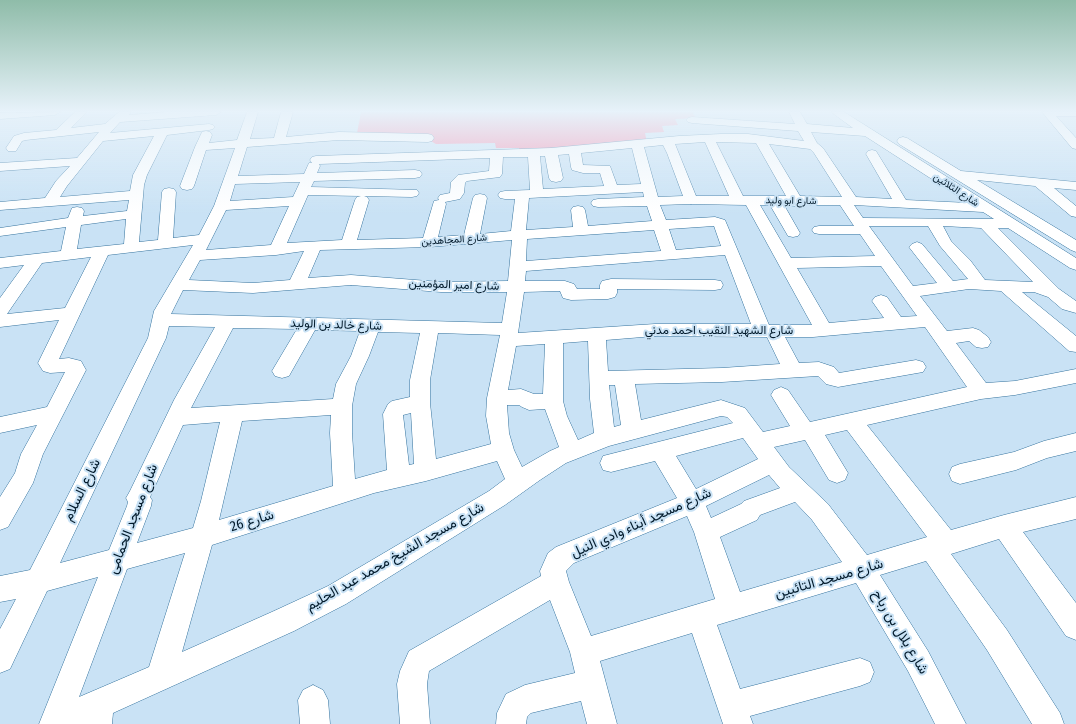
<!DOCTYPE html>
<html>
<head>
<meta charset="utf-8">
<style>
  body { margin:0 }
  canvas { display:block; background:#c9e2f5 }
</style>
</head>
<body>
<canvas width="1076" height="724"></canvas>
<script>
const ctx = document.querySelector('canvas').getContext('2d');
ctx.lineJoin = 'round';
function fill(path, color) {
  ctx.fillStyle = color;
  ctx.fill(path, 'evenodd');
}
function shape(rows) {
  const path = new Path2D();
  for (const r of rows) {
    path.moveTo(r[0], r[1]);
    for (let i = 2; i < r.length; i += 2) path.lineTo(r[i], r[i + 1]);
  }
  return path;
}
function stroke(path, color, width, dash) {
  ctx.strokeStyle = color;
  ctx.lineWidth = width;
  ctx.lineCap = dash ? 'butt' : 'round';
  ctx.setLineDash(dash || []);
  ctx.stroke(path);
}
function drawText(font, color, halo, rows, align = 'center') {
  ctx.font = font + ' "Fira Sans Condensed",Vazirmatn,sans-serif';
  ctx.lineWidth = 4;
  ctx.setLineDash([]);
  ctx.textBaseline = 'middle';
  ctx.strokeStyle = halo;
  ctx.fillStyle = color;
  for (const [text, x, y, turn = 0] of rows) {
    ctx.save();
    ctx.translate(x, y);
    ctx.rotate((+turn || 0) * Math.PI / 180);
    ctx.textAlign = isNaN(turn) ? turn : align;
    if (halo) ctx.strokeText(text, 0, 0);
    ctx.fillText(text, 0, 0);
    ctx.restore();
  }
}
fill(shape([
  [361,112,692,112,696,118,675,119,678,125,662,126,664,132,645,133,647,143,519,153,519,148,496,148,495,143,436,144,427,139,357,133]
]), '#f790af');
const minor = shape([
  [60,112,55,115,0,119,0,113,60,112],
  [75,112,87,112,71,128,105,124,119,112,131,112,129,115,165,112,221,112,216,115,120,122,110,133,209,124,213,125,215,127,213,129,209,130,167,135,147,175,144,185,139,242,158,240,162,192,164,189,169,188,174,189,176,192,173,238,199,235,214,206,235,148,206,150,194,186,192,189,187,190,182,189,180,186,195,147,202,132,206,131,210,132,212,135,209,143,237,140,247,112,258,112,250,139,274,138,281,112,293,112,286,137,339,132,428,134,432,135,434,138,432,141,428,142,339,140,247,147,238,176,304,174,309,163,312,163,310,160,312,157,316,156,551,148,679,136,721,134,748,134,804,141,798,131,692,123,688,122,686,120,688,118,692,117,795,124,789,112,800,112,807,124,853,128,831,112,844,112,1076,258,1076,270,1070,268,1008,228,998,228,1059,289,1076,301,1076,313,1062,309,1048,297,1034,292,1022,292,1076,336,1076,352,1069,351,1001,291,969,289,920,296,947,331,973,328,979,330,988,337,991,342,988,347,982,348,976,347,969,341,956,343,986,383,1015,381,1076,369,1076,383,1015,395,981,399,867,425,951,530,1004,515,1076,497,1076,519,1023,532,1076,603,1076,640,1066,636,999,539,951,554,1007,630,1060,713,1064,724,1032,724,987,650,926,561,880,575,928,651,966,724,935,724,908,671,856,583,717,625,740,689,860,658,870,662,874,672,870,682,860,686,750,716,753,724,723,724,692,633,600,661,617,724,587,724,581,701,531,713,527,717,526,724,496,724,497,713,506,694,525,685,575,673,570,652,550,600,429,671,427,684,430,724,400,724,397,684,400,671,409,651,541,576,540,571,548,553,556,547,677,498,655,461,611,472,603,470,600,463,603,456,733,423,727,417,721,416,609,446,566,463,540,480,505,505,346,604,294,631,113,713,112,724,39,724,98,577,47,591,10,669,0,673,0,629,16,599,0,602,0,576,30,570,148,338,154,311,193,245,108,255,59,359,69,358,81,361,86,370,43,454,33,483,8,527,0,530,0,497,15,473,21,454,37,425,0,433,0,417,47,407,65,372,50,373,43,371,38,363,59,320,0,327,0,298,24,265,0,268,0,258,61,251,66,227,0,236,0,228,68,218,72,208,77,207,82,208,84,211,83,216,127,211,129,200,0,210,0,202,45,198,56,181,70,166,0,171,0,163,77,158,99,132,26,140,22,141,16,151,8,151,6,148,14,136,24,133,56,130,75,112],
  [811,132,865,136,969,203,906,200,876,151,872,150,868,151,866,154,892,199,856,197,823,148,817,143,811,132],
  [154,136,133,175,130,191,60,197,67,186,103,141,154,136],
  [705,142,729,196,696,196,675,144,705,142],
  [716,142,756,143,786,196,743,196,716,142],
  [769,144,810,149,814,153,842,197,800,196,769,144],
  [663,145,667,153,683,196,658,197,644,147,663,145],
  [632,148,641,184,617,185,610,166,583,165,581,153,632,148],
  [569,154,571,167,572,170,583,173,600,173,604,186,543,189,540,156,545,156,549,178,551,181,556,182,561,181,563,178,558,155,569,154],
  [503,157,528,157,530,190,505,191,500,192,498,195,500,198,505,199,515,199,511,231,480,234,487,198,485,195,480,194,475,195,473,198,464,235,438,237,446,204,445,202,460,199,464,193,465,183,467,181,500,177,502,174,503,157],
  [490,158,489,171,458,175,451,182,450,193,440,195,438,198,439,200,434,201,423,238,357,240,369,200,367,197,364,196,412,197,417,196,419,193,417,190,311,187,314,181,415,178,420,177,422,174,420,171,415,170,317,173,320,166,319,164,490,158],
  [300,182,293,197,230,201,235,184,300,182],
  [643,192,644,197,598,199,593,200,591,203,593,206,598,207,647,206,652,221,588,226,585,210,583,207,578,206,573,207,571,210,573,227,526,230,529,198,643,192],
  [308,195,361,196,357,197,355,200,342,240,287,243,308,195],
  [691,204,746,205,812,325,769,325,725,220,715,217,666,220,660,205,691,204],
  [760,205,770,205,788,236,793,237,798,236,800,233,784,205,796,206,801,205,840,205,854,226,819,226,814,227,812,230,814,233,819,234,860,234,875,256,791,258,760,205],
  [854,205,983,212,994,219,863,218,854,205],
  [289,206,271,245,206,250,226,210,289,206],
  [126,219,124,244,77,249,81,225,126,219],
  [714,226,721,246,676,250,669,229,714,226],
  [869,226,928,226,940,246,968,279,953,281,922,244,917,242,912,244,909,247,937,283,913,286,869,226],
  [943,226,981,228,1033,282,985,280,970,260,951,241,943,226],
  [654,230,661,251,526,261,527,239,654,230],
  [512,240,508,281,441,282,351,275,308,278,320,250,429,247,512,240],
  [304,251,290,280,253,283,189,280,200,260,276,255,304,251],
  [725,255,751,324,655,324,518,333,524,292,560,291,563,298,571,300,608,299,615,297,617,293,617,289,715,290,721,289,723,285,721,281,715,280,611,279,602,281,600,285,600,289,577,289,574,284,565,281,525,281,526,271,725,255],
  [91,257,65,308,7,314,42,263,91,257],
  [881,266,917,316,901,317,887,297,881,295,875,297,872,301,884,318,829,323,797,268,881,266],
  [351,285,441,292,507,292,502,323,171,314,183,290,253,293,351,285],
  [169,326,215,327,174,400,130,491,126,498,128,502,127,506,109,550,60,563,166,338,169,326],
  [925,327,967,387,810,422,788,390,781,387,774,390,771,395,790,426,763,432,745,408,721,400,641,420,635,384,722,382,818,376,826,384,838,387,923,372,926,367,923,362,916,360,839,373,834,367,819,362,799,363,785,337,813,337,925,327],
  [233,328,297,329,272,371,275,376,282,378,289,376,315,330,360,331,351,356,336,384,333,399,191,408,233,328],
  [378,332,420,333,410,380,410,397,392,401,388,404,383,414,387,470,355,479,352,433,352,406,356,384,369,356,378,332],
  [438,333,500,335,487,398,486,416,491,444,436,459,430,403,430,380,438,333],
  [655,336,767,337,780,364,722,368,608,371,606,340,655,336],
  [588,341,590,399,594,433,578,440,567,416,563,401,563,343,588,341],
  [545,344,543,394,534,394,521,389,508,390,516,346,545,344],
  [609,385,615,385,621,425,614,427,609,385],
  [507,405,519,405,522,407,529,410,545,409,559,447,550,451,522,467,514,450,509,433,507,405],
  [411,413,414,464,409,465,403,415,411,413],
  [331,415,330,433,333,486,219,520,242,421,331,415],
  [220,422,201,501,193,528,137,543,151,506,152,500,150,497,183,425,220,422],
  [847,430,927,537,867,555,828,504,789,467,774,447,805,440,829,480,837,483,845,480,848,473,825,435,847,430],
  [743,438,758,459,696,489,676,456,743,438],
  [497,461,505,479,489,491,328,586,274,611,182,652,212,545,374,493,426,481,497,461],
  [769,475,780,488,744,501,741,504,711,518,706,506,769,475],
  [795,502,812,520,842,562,740,592,720,537,757,520,760,515,795,502],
  [687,516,694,532,715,599,591,636,569,582,566,571,574,563,687,516],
  [185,553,149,667,79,697,127,569,185,553],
  [1042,112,1076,112,1076,116,1056,116,1076,138,1076,149,1072,148,1042,112],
  [903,137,907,138,961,171,1076,182,1076,190,1054,188,1076,206,1076,217,1071,216,1035,186,977,180,1076,240,1076,252,1071,250,899,144,897,141,899,138,903,137],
  [1076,433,1076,451,1047,458,1016,470,960,484,952,481,949,474,952,467,960,464,1014,452,1044,441,1076,433],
  [313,685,323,690,328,700,330,724,300,724,298,700,303,690,313,685]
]);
stroke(minor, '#35739e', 1);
fill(minor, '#fff');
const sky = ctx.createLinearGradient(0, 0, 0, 214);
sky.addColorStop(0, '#8fbca9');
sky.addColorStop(0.52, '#e7f2fa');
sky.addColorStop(1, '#e7f2fa00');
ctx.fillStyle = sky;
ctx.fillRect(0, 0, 1076, 214);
drawText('10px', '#01192a', '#c9e2f5', [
  ["شارع الثلاثين",956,190,33],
  ["شارع ابو وليد",791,201,1],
  ["شارع المجاهدين",454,240,-4]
]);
drawText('12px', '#01192a', '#c9e2f5', [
  ["شارع امير المؤمنين",454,285,2],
  ["شارع خالد بن الوليد",336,325,2],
  ["شارع الشهيد النقيب احمد مدني",719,331]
]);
drawText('14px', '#01192a', '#c9e2f5', [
  ["شارع السلام",82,490,-64],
  ["شارع مسجد الحمامى",133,519,-69],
  ["شارع 26",252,521,-17],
  ["شارع مسجد أبناء وادي النيل",641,523,-24],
  ["شارع مسجد الشيخ محمد عبد الحليم",395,557,-30],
  ["شارع مسجد التائبين",829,579,-16],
  ["شارع بلال بن رباح",900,632,59]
]);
</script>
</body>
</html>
